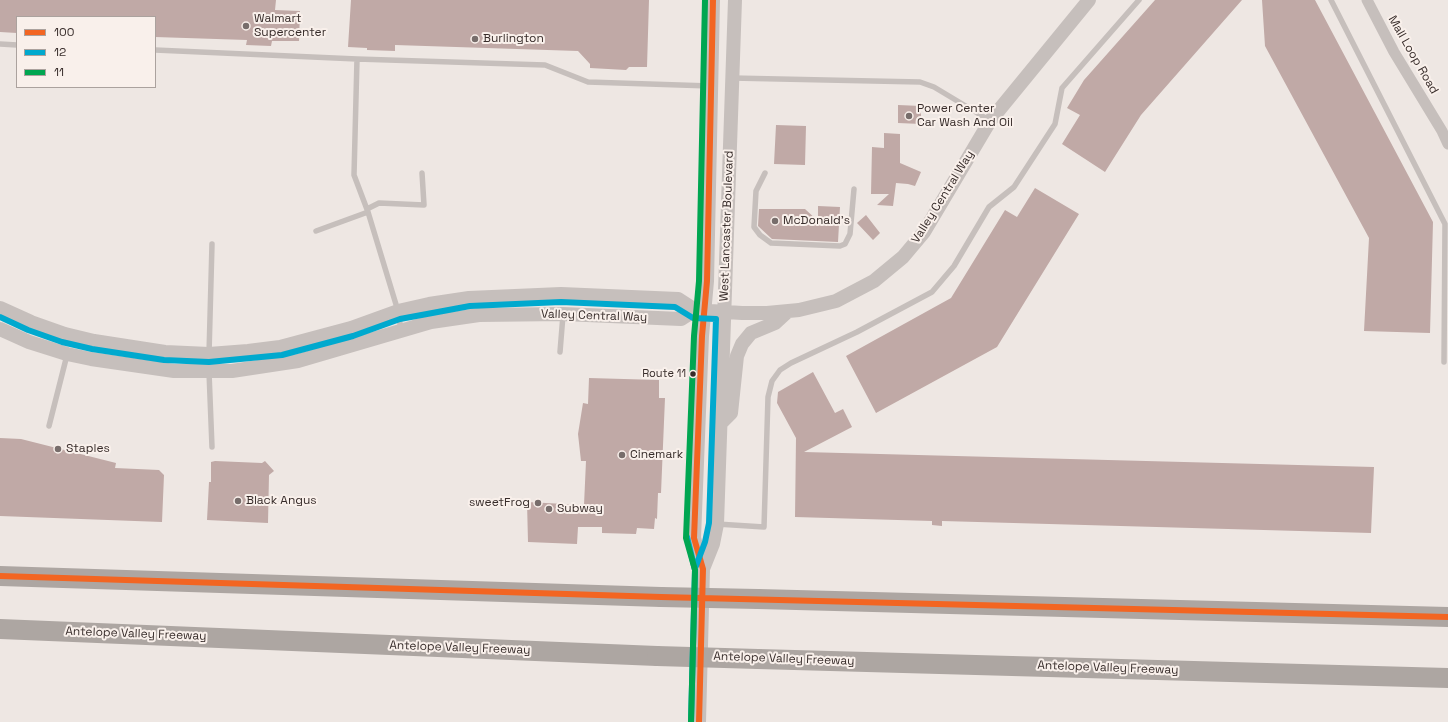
<!DOCTYPE html>
<html>
<head>
<meta charset="utf-8">
<style>
  body { margin:0 }
  #map { position:relative; width:1448px; height:722px; overflow:hidden; background:#eee7e3; font-family:"Space Grotesk",sans-serif }
  canvas { display:block }
  .legend { position:absolute; left:16px; top:16px; width:140px; height:72px; box-sizing:border-box; background:#f9f0eb; border:1px solid #aba29e; margin:0; padding:5px 7px; list-style:none; font-size:12px; color:#372c2a }
  .legend li { display:flex; align-items:center; gap:8px; height:20px }
  .legend b { width:20px; border:1px solid #aba29e }
</style>
</head>
<body>
<div id="map">
<canvas width="1448" height="722"></canvas>
<ul class="legend">
<li><b style="height:5px;background:#f26522"></b>100</li>
<li><b style="height:5px;background:#00a9ce"></b>12</li>
<li><b style="height:5px;background:#00a651"></b>11</li>
</ul>
</div>
<script>
const ctx = document.querySelector('canvas').getContext('2d');
ctx.lineJoin = 'round';
function fill(path, color) {
  ctx.fillStyle = color;
  ctx.fill(path, 'evenodd');
}
function shape(rows) {
  const path = new Path2D();
  for (const r of rows) {
    path.moveTo(r[0], r[1]);
    for (let i = 2; i < r.length; i += 2) path.lineTo(r[i], r[i + 1]);
  }
  return path;
}
function stroke(path, color, width, dash) {
  ctx.strokeStyle = color;
  ctx.lineWidth = width;
  ctx.lineCap = dash ? 'butt' : 'round';
  ctx.setLineDash(dash || []);
  ctx.stroke(path);
}
function drawText(font, color, halo, rows, align = 'center') {
  ctx.font = font + ' "Space Grotesk",sans-serif';
  ctx.lineWidth = 4;
  ctx.setLineDash([]);
  ctx.textBaseline = 'middle';
  ctx.strokeStyle = halo;
  ctx.fillStyle = color;
  for (const [text, x, y, turn = 0] of rows) {
    ctx.save();
    ctx.translate(x, y);
    ctx.rotate((+turn || 0) * Math.PI / 180);
    ctx.textAlign = isNaN(turn) ? turn : align;
    if (halo) ctx.strokeText(text, 0, 0);
    ctx.fillText(text, 0, 0);
    ctx.restore();
  }
}
fill(shape([
  [0,0,276,0,275,10,300,11,299,41,272,41,271,46,246,45,247,40,155,37,155,17,17,17,17,33,0,32],
  [351,0,649,0,647,67,629,67,626,70,590,68,590,64,578,51,395,45,395,51,367,50,367,48,348,47],
  [1155,0,1242,0,1141,115,1105,172,1062,144,1080,115,1067,108,1084,80],
  [1262,0,1315,0,1433,222,1430,333,1364,331,1369,238,1265,46],
  [898,105,921,106,921,124,898,123],
  [776,125,806,126,805,165,774,164],
  [884,133,900,134,900,163,921,172,915,186,908,184,896,183,893,206,877,205,889,194,871,194,872,147,884,148],
  [1035,188,1079,214,997,347,876,413,846,356,951,298,1005,210,1017,217],
  [818,206,840,207,838,242,772,239,758,226,759,209,805,209,818,221],
  [866,215,880,233,873,240,857,223],
  [813,372,835,413,843,409,852,427,804,452,1374,467,1371,533,942,521,942,526,932,525,932,521,795,517,796,438,777,403,778,392],
  [589,378,659,380,659,398,665,398,661,493,658,493,657,519,655,518,654,529,637,528,636,534,602,533,602,527,578,527,577,544,528,542,527,502,584,505,586,461,581,461,578,434,583,403,588,404],
  [0,438,21,439,116,463,115,468,159,470,164,475,162,522,0,516],
  [215,461,262,463,265,461,274,471,269,475,268,523,207,520,209,482,211,482,211,462]
]), '#c0a9a6');
stroke(shape([
  [1331,0,1445,224,1444,362],
  [0,44,17,45],
  [155,50,357,59,545,65,588,82,710,86],
  [357,59,354,175,368,212,398,311,401,330],
  [732,78,920,82,934,87,989,120],
  [765,173,756,191,754,227,760,235,771,243,840,246,845,244,850,234,854,189],
  [367,209,379,203,424,205,422,173],
  [316,231,368,212],
  [560,352,563,315],
  [209,354,212,244],
  [209,372,212,447],
  [49,426,67,355],
  [717,524,764,527,768,397,772,381,780,370,791,363,857,332,932,292,954,266,989,207,1014,187,1055,124,1062,88,1139,0]
]), '#c6bfbc', 5.5);
stroke(shape([
  [1367,0,1394,52,1442,131,1448,144]
]), '#c6bfbc', 11);
stroke(shape([
  [0,308,31,322,65,334,94,341,165,352,209,354,248,351,280,347,351,328,398,311,429,304,469,298,561,294,678,299,695,310,742,313,767,313,799,310,836,301,874,281,903,257,924,232,990,121,1089,0],
  [0,329,29,342,67,354,91,359,174,371,232,371,298,361,431,322,479,315,563,314,681,319,695,310],
  [720,424,731,413,737,356,742,344,751,333,775,323,788,311],
  [703,569,713,544,717,524,735,0],
  [699,722,703,569,694,538,702,336,707,281,713,0]
]), '#c6bfbc', 14);
stroke(shape([
  [0,576,661,597],
  [758,599,1448,617],
  [0,629,657,656],
  [758,659,1448,678]
]), '#ada6a2', 20);
stroke(shape([
  [661,597,758,599],
  [657,656,758,659]
]), '#ada6a2', 20);
stroke(shape([
  [0,576,661,597,1448,617],
  [699,722,703,569,694,538,702,336,707,281,713,0]
]), '#f26522', 6);
stroke(shape([
  [0,317,28,330,62,342,92,349,164,360,209,362,282,355,353,336,400,319,470,306,561,302,675,307,693,318,716,319,709,523,705,542,696,566],
  [687,537,695,570,691,722]
]), '#00a9ce', 6);
stroke(shape([
  [691,722,695,570,686,538,694,336,699,281,705,0]
]), '#00a651', 6);
for (const [x, y, r, color] of [
  [246,26,4,"#776d6b"],
  [475,39,4,"#776d6b"],
  [909,116,4,"#776d6b"],
  [775,221,4,"#776d6b"],
  [693,374,3.5,"#372c2a"],
  [58,449,4,"#776d6b"],
  [622,455,4,"#776d6b"],
  [238,501,4,"#776d6b"],
  [538,503,4,"#776d6b"],
  [549,509,4,"#776d6b"]
]) {
  const dot = new Path2D();
  dot.arc(x, y, r, 0, 2 * Math.PI);
  ctx.fillStyle = color;
  ctx.fill(dot);
  stroke(dot, '#f9f0eb', 1.5);
}
drawText('11px', '#372c2a', '#f9f0eb', [
  ["Route 11",686,374]
], 'right');
drawText('12px', '#372c2a', '#f9f0eb', [
  ["Walmart",254,19],
  ["Supercenter",254,33],
  ["Burlington",483,39],
  ["Power Center",917,109],
  ["Car Wash And Oil",917,123],
  ["McDonald's",783,221],
  ["Staples",66,449],
  ["Cinemark",630,455],
  ["Black Angus",246,501],
  ["sweetFrog",530,503,"right"],
  ["Subway",557,509]
], 'left');
drawText('12px', '#372c2a', '#f9f0eb', [
  ["Mall Loop Road",1413,55,60],
  ["Valley Central Way",943,197,-58],
  ["West Lancaster Boulevard",727,226,-88],
  ["Valley Central Way",594,316,2],
  ["Antelope Valley Freeway",136,634,2],
  ["Antelope Valley Freeway",460,648,2],
  ["Antelope Valley Freeway",784,659,2],
  ["Antelope Valley Freeway",1108,668,2]
]);
</script>
</body>
</html>
